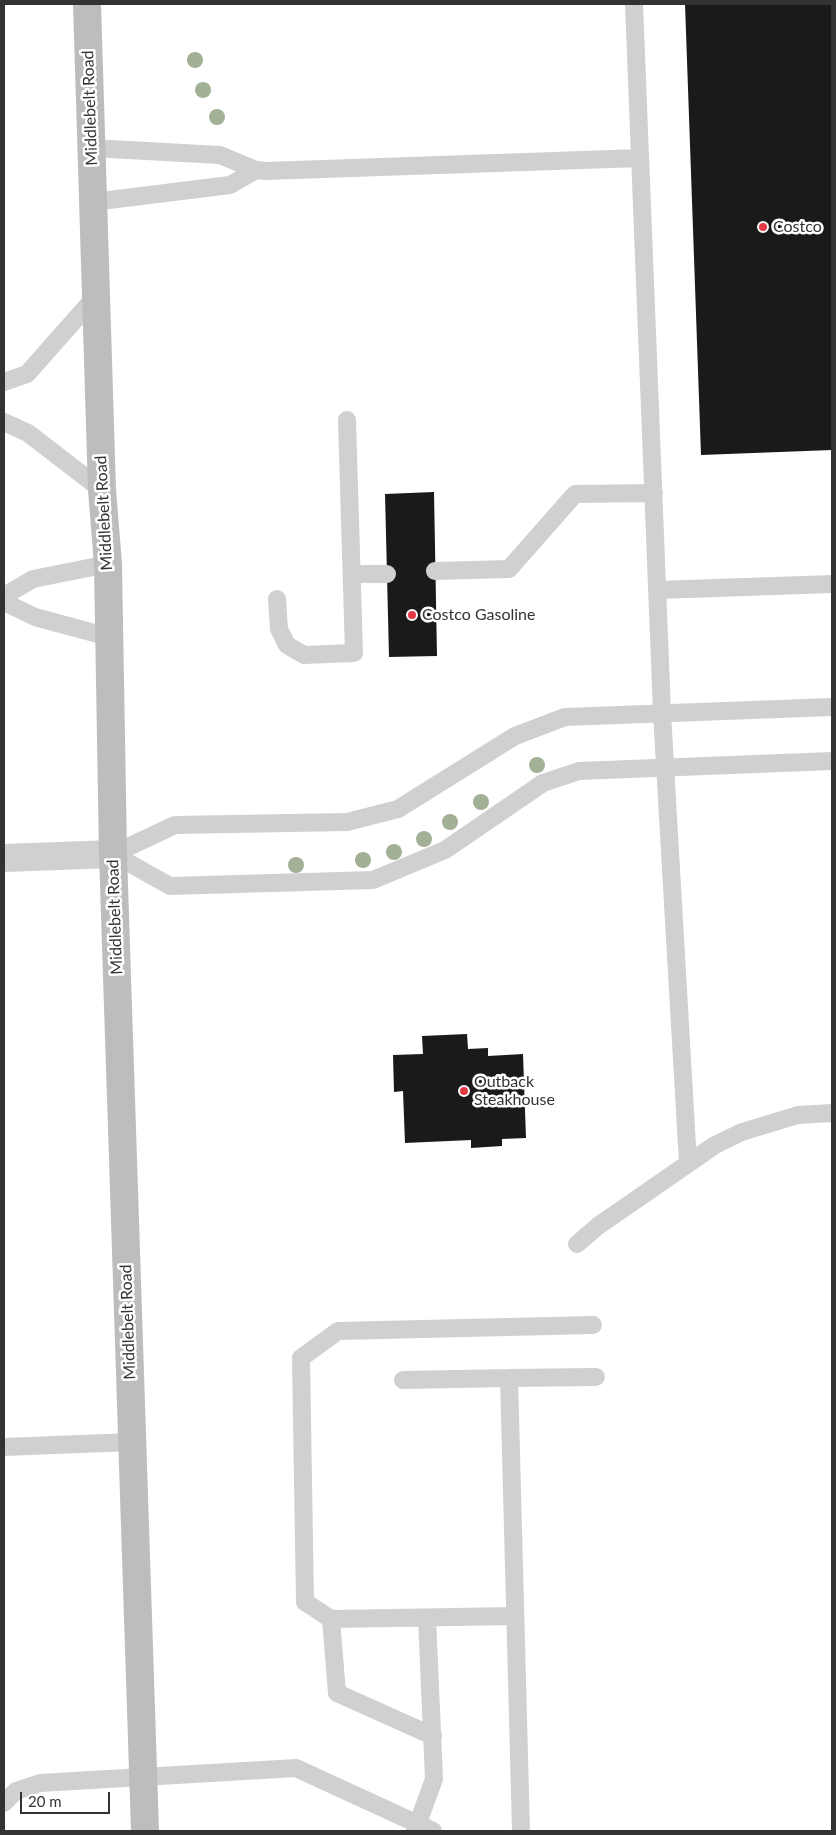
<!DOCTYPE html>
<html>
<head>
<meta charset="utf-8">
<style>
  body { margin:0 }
  #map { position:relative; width:836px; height:1835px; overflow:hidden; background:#fff; font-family:Lato,sans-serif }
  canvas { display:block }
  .frame { position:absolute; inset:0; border:5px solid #333; pointer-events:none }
  .scale { position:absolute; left:20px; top:1792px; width:90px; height:22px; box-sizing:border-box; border:2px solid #333; border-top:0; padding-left:6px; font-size:15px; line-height:18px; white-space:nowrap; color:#333; -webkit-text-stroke:4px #fff; paint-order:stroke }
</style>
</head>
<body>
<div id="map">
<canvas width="836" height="1835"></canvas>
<div class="frame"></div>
<div class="scale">20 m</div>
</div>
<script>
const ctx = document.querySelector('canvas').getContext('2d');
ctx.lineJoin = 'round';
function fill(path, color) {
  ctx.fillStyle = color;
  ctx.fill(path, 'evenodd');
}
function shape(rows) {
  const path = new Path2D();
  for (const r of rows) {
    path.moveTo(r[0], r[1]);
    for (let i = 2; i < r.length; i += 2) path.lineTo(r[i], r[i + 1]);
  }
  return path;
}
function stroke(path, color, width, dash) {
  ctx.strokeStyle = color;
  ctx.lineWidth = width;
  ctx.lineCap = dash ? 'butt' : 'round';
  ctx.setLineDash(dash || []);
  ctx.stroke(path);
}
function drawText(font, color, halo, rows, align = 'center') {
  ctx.font = font + ' Lato,sans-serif';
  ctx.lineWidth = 5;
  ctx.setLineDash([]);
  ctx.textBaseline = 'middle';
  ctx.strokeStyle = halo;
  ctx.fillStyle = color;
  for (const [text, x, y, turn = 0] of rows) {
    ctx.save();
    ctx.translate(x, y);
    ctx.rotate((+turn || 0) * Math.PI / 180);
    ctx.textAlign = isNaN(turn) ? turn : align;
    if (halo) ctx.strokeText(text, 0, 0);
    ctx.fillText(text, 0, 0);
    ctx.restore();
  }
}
fill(shape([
  [685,4,832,4,832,450,701,455],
  [434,492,437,656,389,657,385,494],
  [467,1034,468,1049,488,1048,488,1056,523,1054,526,1138,502,1139,502,1146,471,1148,471,1140,405,1143,403,1091,394,1092,393,1055,423,1054,422,1036]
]), '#1a1a1a');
stroke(shape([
  [634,4,662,713,688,1163],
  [91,148,220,155,256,170,266,171,640,158],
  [93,202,230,185,256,170],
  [4,382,27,374,96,296],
  [4,422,28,433,102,490],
  [435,571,509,569,575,494,654,493],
  [352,574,387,574],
  [658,590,832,584],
  [4,596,33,579,108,564],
  [277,599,279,629,287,645,304,655,354,653,347,420],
  [4,602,35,617,109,637],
  [113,854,170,886,373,880,445,850,543,783,579,771,832,761],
  [113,854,175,825,347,822,398,809,515,736,565,717,832,707],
  [577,1244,598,1226,715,1145,742,1132,798,1115,832,1113],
  [403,1380,509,1378],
  [4,1447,131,1442],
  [515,1616,331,1619,305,1602,301,1358,338,1331,593,1325],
  [331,1619,337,1693,433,1736],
  [4,1803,16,1791,40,1783,296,1768,433,1831],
  [415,1831,434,1779,427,1618],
  [521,1831,509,1378,596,1377]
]), '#d0d0d0', 18);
stroke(shape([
  [4,858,113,854]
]), '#d0d0d0', 28);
stroke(shape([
  [87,4,102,490,108,564,113,854,145,1831]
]), '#bdbdbd', 28);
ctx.fillStyle = '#a2b095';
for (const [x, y] of [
  [195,60],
  [203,90],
  [217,117],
  [537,765],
  [481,802],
  [450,822],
  [424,839],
  [394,852],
  [363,860],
  [296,865]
]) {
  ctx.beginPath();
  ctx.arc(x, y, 8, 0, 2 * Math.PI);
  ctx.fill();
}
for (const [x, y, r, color] of [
  [763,227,5,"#e63946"],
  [412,615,5,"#e63946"],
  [464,1091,5,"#e63946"]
]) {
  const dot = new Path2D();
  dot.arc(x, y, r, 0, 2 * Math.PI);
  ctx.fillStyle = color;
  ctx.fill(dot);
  stroke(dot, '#fff', 2);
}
drawText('16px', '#333', '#fff', [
  ["Middlebelt Road",90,108,-92],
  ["Middlebelt Road",104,513,-93],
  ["Middlebelt Road",115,917,-92],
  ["Middlebelt Road",128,1322,-92]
]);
drawText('16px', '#333', '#fff', [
  ["Costco",773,227],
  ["Costco Gasoline",422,615],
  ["Outback",474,1082],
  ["Steakhouse",474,1100]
], 'left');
</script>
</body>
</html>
